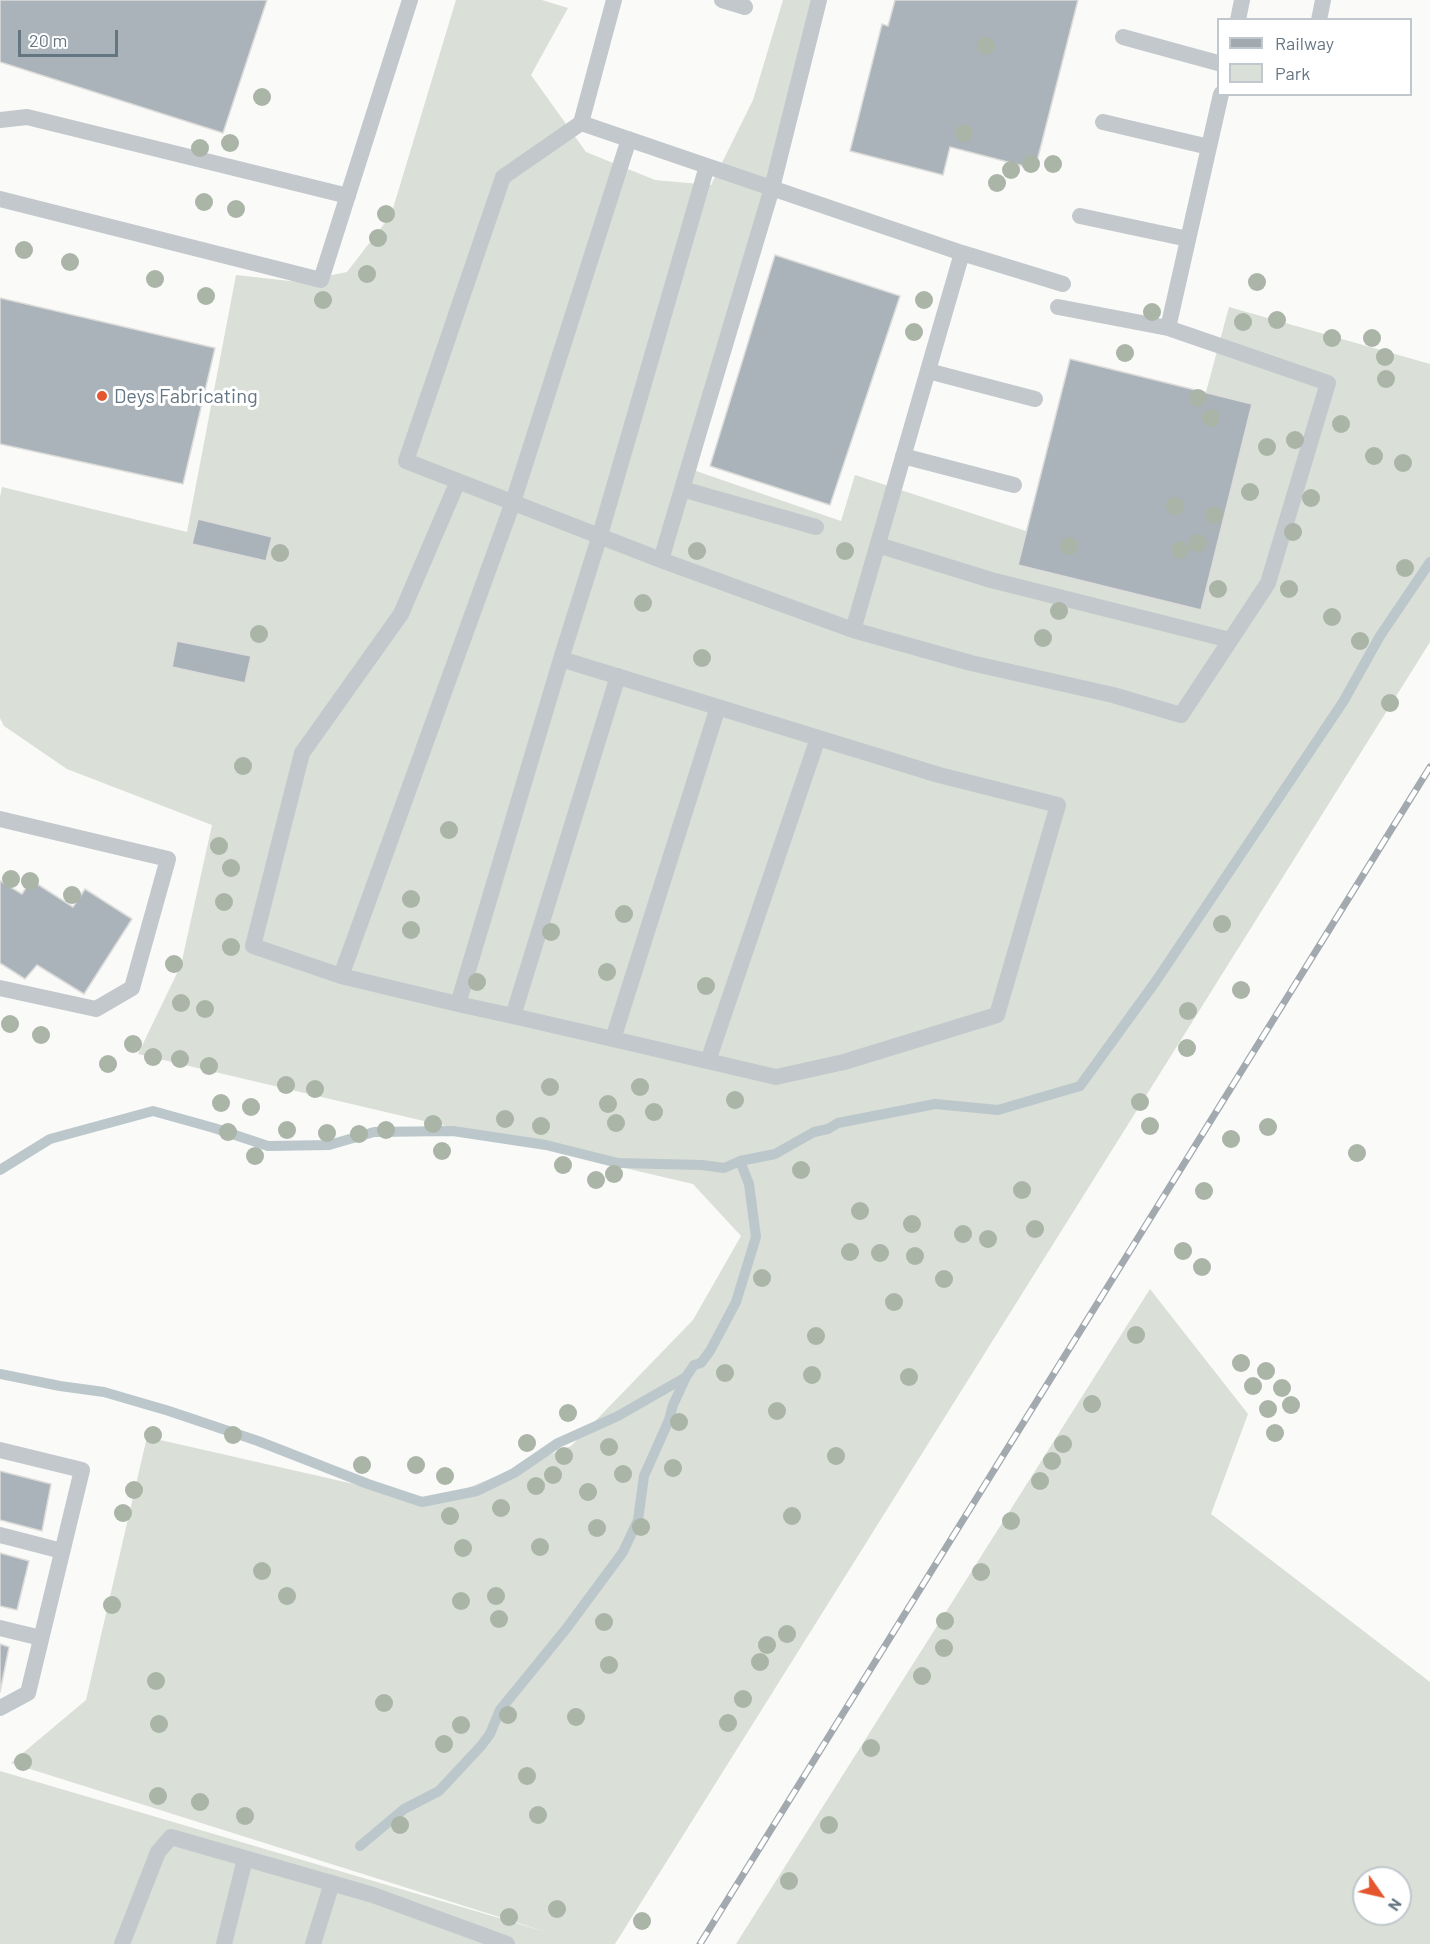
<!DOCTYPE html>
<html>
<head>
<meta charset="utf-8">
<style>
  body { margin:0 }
  #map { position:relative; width:1430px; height:1944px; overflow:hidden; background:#fafaf8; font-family:Barlow,sans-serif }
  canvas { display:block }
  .legend { position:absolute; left:1217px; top:18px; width:195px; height:78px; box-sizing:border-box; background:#fff; border:2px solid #c1c8cd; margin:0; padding:8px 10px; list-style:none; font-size:18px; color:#657683 }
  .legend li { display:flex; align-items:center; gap:12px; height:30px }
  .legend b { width:30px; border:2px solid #c1c8cd }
  .north { position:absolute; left:1352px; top:1866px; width:60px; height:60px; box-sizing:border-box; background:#fff; border:2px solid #c1c8cd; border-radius:50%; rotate:124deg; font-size:16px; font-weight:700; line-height:24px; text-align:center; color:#657683 }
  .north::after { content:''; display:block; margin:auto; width:21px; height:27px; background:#e4572e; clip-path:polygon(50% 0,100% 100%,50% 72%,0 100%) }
  .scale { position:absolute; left:18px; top:30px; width:100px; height:27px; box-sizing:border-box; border:3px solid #657683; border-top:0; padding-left:8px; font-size:18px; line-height:21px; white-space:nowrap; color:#657683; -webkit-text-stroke:4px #fff; paint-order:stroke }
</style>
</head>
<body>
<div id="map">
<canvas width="1430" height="1944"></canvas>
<ul class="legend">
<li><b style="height:8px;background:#a2aab0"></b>Railway</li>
<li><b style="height:16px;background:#dadfd7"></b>Park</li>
</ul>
<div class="north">N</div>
<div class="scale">20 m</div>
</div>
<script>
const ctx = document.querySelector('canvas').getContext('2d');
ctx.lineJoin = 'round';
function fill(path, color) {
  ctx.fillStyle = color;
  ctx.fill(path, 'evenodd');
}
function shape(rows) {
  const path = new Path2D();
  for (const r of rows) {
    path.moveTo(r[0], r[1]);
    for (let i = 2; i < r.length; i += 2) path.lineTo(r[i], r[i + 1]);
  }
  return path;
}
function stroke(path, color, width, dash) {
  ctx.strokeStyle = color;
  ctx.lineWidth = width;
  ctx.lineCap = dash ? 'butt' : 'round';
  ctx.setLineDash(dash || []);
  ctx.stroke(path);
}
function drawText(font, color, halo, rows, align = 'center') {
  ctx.font = font + ' Barlow,sans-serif';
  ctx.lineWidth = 6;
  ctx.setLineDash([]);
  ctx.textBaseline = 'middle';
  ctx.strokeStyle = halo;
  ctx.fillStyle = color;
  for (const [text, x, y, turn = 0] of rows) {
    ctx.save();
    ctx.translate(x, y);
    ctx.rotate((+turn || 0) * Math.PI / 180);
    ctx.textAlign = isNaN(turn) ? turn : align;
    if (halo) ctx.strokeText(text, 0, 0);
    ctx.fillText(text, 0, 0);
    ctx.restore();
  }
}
fill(shape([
  [456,0,542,0,568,8,531,75,586,152,655,180,711,185,753,100,783,0,825,0,696,471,841,521,855,475,1038,535,1155,469,1206,392,1229,307,1430,364,1430,642,615,1944,0,1944,0,1771,550,1933,11,1763,86,1700,147,1437,433,1502,571,1446,693,1320,741,1236,693,1184,138,1054,181,965,212,825,67,769,4,726,0,718,0,497,2,487,187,532,236,275,299,282,347,272,391,215],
  [1150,1289,1248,1414,1211,1514,1430,1682,1430,1944,736,1944],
  [1364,1878,1400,1878,1400,1914,1364,1914]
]), '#dadfd7');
stroke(shape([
  [0,1170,50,1139,153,1111,214,1128,268,1146,329,1145,374,1132,453,1131,546,1145,618,1163,702,1165,724,1168,740,1161,775,1154,814,1132,828,1129,838,1123,935,1104,998,1110,1080,1086,1156,981,1343,702,1380,636,1430,562],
  [0,1374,60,1386,104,1392,169,1411,258,1441,368,1484,422,1502,477,1491,514,1473,558,1443,618,1416,686,1377],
  [360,1846,404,1809,439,1791,481,1746,490,1734,500,1710,566,1629,623,1552,638,1520,644,1476,669,1420,673,1405,686,1377,694,1365,701,1363,710,1351,736,1302,756,1237,749,1184,740,1161]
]), '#bbc7cb', 10);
const building = shape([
  [0,0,267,0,223,133,0,62,0,0],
  [895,0,1078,0,1035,169,950,147,943,175,850,151,882,24,888,26,895,0],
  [775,255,900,296,830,505,710,466,775,255],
  [0,298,215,348,183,484,0,444,0,298],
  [1070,359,1252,404,1201,610,1018,565,1070,359],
  [198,519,272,537,266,561,192,544,198,519],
  [177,641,251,656,245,683,172,667,177,641],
  [31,880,73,907,85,889,132,919,84,994,37,965,25,979,0,963,0,881,22,894,31,880],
  [0,1471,51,1484,42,1531,0,1520,0,1471],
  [0,1553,29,1561,17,1610,0,1606,0,1553],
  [0,1644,9,1647,0,1692,0,1644]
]);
fill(building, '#aab3b9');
stroke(building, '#dcdcda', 1.5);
stroke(shape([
  [614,0,581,123,962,253,1063,284],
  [722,0,745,7],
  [1238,20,1242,0],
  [1319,20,1323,0],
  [1123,37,1218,63],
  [0,120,27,117,348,196],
  [1103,122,1209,147],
  [581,123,503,177,406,461,661,560,853,630],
  [0,199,321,280,410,0],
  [1080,216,1188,239],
  [962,253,853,630,971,663,1113,695,1181,715,1268,583,1328,383,1168,328],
  [1058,307,1168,328,1221,94],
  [928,371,1035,399],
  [903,456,1014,485],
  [682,489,772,188,819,0],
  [878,545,991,580,1230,640],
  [661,560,682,489,816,527],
  [561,659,600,535,707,166],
  [0,819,168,859,132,988,96,1009,0,988],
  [341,976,253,946,302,753,401,614,458,481],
  [458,1004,561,659,939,775,1058,805,997,1015,844,1062,776,1077,613,1039,513,1016,458,1004,341,976,513,502,629,139],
  [513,1016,618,676],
  [613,1039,718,707],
  [708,1061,818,738],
  [0,1450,82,1470,28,1693,0,1708],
  [0,1535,62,1551],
  [0,1628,41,1638],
  [122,1944,158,1852,171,1837,373,1895,507,1944],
  [224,1944,245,1859],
  [313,1944,332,1883]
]), '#c3c8cc', 16);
const rail = shape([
  [700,1944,1430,767]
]);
stroke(rail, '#a2aab0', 7);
stroke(rail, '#fff', 4.5, [14]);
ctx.fillStyle = '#aab4a7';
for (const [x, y] of [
  [986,46],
  [262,97],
  [964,133],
  [230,143],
  [200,148],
  [1031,164],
  [1053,164],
  [1011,170],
  [997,183],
  [204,202],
  [236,209],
  [386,214],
  [378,238],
  [24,250],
  [70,262],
  [367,274],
  [155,279],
  [1257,282],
  [206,296],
  [323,300],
  [924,300],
  [1152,312],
  [1277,320],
  [1243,322],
  [914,332],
  [1332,338],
  [1372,338],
  [1125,353],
  [1385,357],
  [1386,379],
  [1198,398],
  [1211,418],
  [1341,424],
  [1295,440],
  [1267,447],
  [1374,456],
  [1403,463],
  [1250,492],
  [1311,498],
  [1175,506],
  [1214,515],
  [1293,532],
  [1198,543],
  [1069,546],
  [1180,550],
  [697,551],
  [845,551],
  [280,553],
  [1405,568],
  [1218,589],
  [1289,589],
  [643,603],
  [1059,611],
  [1332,617],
  [259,634],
  [1043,638],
  [1360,641],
  [702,658],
  [1390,703],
  [243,766],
  [449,830],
  [219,846],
  [231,868],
  [11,879],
  [30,881],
  [72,895],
  [411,899],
  [224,902],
  [624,914],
  [1222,924],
  [411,930],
  [551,932],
  [231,947],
  [174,964],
  [607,972],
  [477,982],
  [706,986],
  [1241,990],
  [181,1003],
  [205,1009],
  [1188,1011],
  [10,1024],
  [41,1035],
  [133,1044],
  [1187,1048],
  [153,1057],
  [180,1059],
  [108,1064],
  [209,1066],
  [286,1085],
  [550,1087],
  [640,1087],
  [315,1089],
  [735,1100],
  [1140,1102],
  [221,1103],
  [608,1104],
  [251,1107],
  [654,1112],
  [505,1119],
  [616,1123],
  [433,1124],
  [541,1126],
  [1150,1126],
  [1268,1127],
  [287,1130],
  [386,1130],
  [228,1132],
  [327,1133],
  [359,1134],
  [1231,1139],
  [442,1151],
  [1357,1153],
  [255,1156],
  [563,1165],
  [801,1170],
  [614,1174],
  [596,1180],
  [1022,1190],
  [1204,1191],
  [860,1211],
  [912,1224],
  [1035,1229],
  [963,1234],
  [988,1239],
  [1183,1251],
  [850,1252],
  [880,1253],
  [915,1256],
  [1202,1267],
  [762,1278],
  [944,1279],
  [894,1302],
  [1136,1335],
  [816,1336],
  [1241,1363],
  [1266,1371],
  [725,1373],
  [812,1375],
  [909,1377],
  [1253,1386],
  [1282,1388],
  [1092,1404],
  [1291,1405],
  [1268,1409],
  [777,1411],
  [568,1413],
  [679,1422],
  [1275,1433],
  [153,1435],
  [233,1435],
  [527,1443],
  [1063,1444],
  [609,1447],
  [564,1456],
  [836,1456],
  [1052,1461],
  [362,1465],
  [416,1465],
  [673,1468],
  [623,1474],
  [553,1475],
  [445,1476],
  [1040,1481],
  [536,1486],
  [134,1490],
  [588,1492],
  [501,1508],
  [123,1513],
  [450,1516],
  [792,1516],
  [1011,1521],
  [641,1527],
  [597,1528],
  [540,1547],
  [463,1548],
  [262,1571],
  [981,1572],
  [287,1596],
  [496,1596],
  [461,1601],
  [112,1605],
  [499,1619],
  [945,1621],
  [604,1622],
  [787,1634],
  [767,1645],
  [944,1648],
  [760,1662],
  [609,1665],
  [922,1676],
  [156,1681],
  [743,1699],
  [384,1703],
  [508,1715],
  [576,1717],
  [728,1723],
  [159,1724],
  [461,1725],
  [444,1744],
  [871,1748],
  [23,1762],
  [527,1776],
  [158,1796],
  [200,1802],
  [538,1815],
  [245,1816],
  [400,1825],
  [829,1825],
  [789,1881],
  [557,1909],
  [509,1917],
  [642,1921]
]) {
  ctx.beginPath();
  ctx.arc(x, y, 9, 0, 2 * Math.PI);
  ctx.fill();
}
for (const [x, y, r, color] of [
  [102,396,6,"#e4572e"]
]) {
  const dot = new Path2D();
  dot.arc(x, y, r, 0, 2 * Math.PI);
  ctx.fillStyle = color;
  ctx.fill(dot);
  stroke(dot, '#fff', 2);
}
drawText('20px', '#657683', '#fff', [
  ["Deys Fabricating",114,396]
], 'left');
</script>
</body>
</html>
